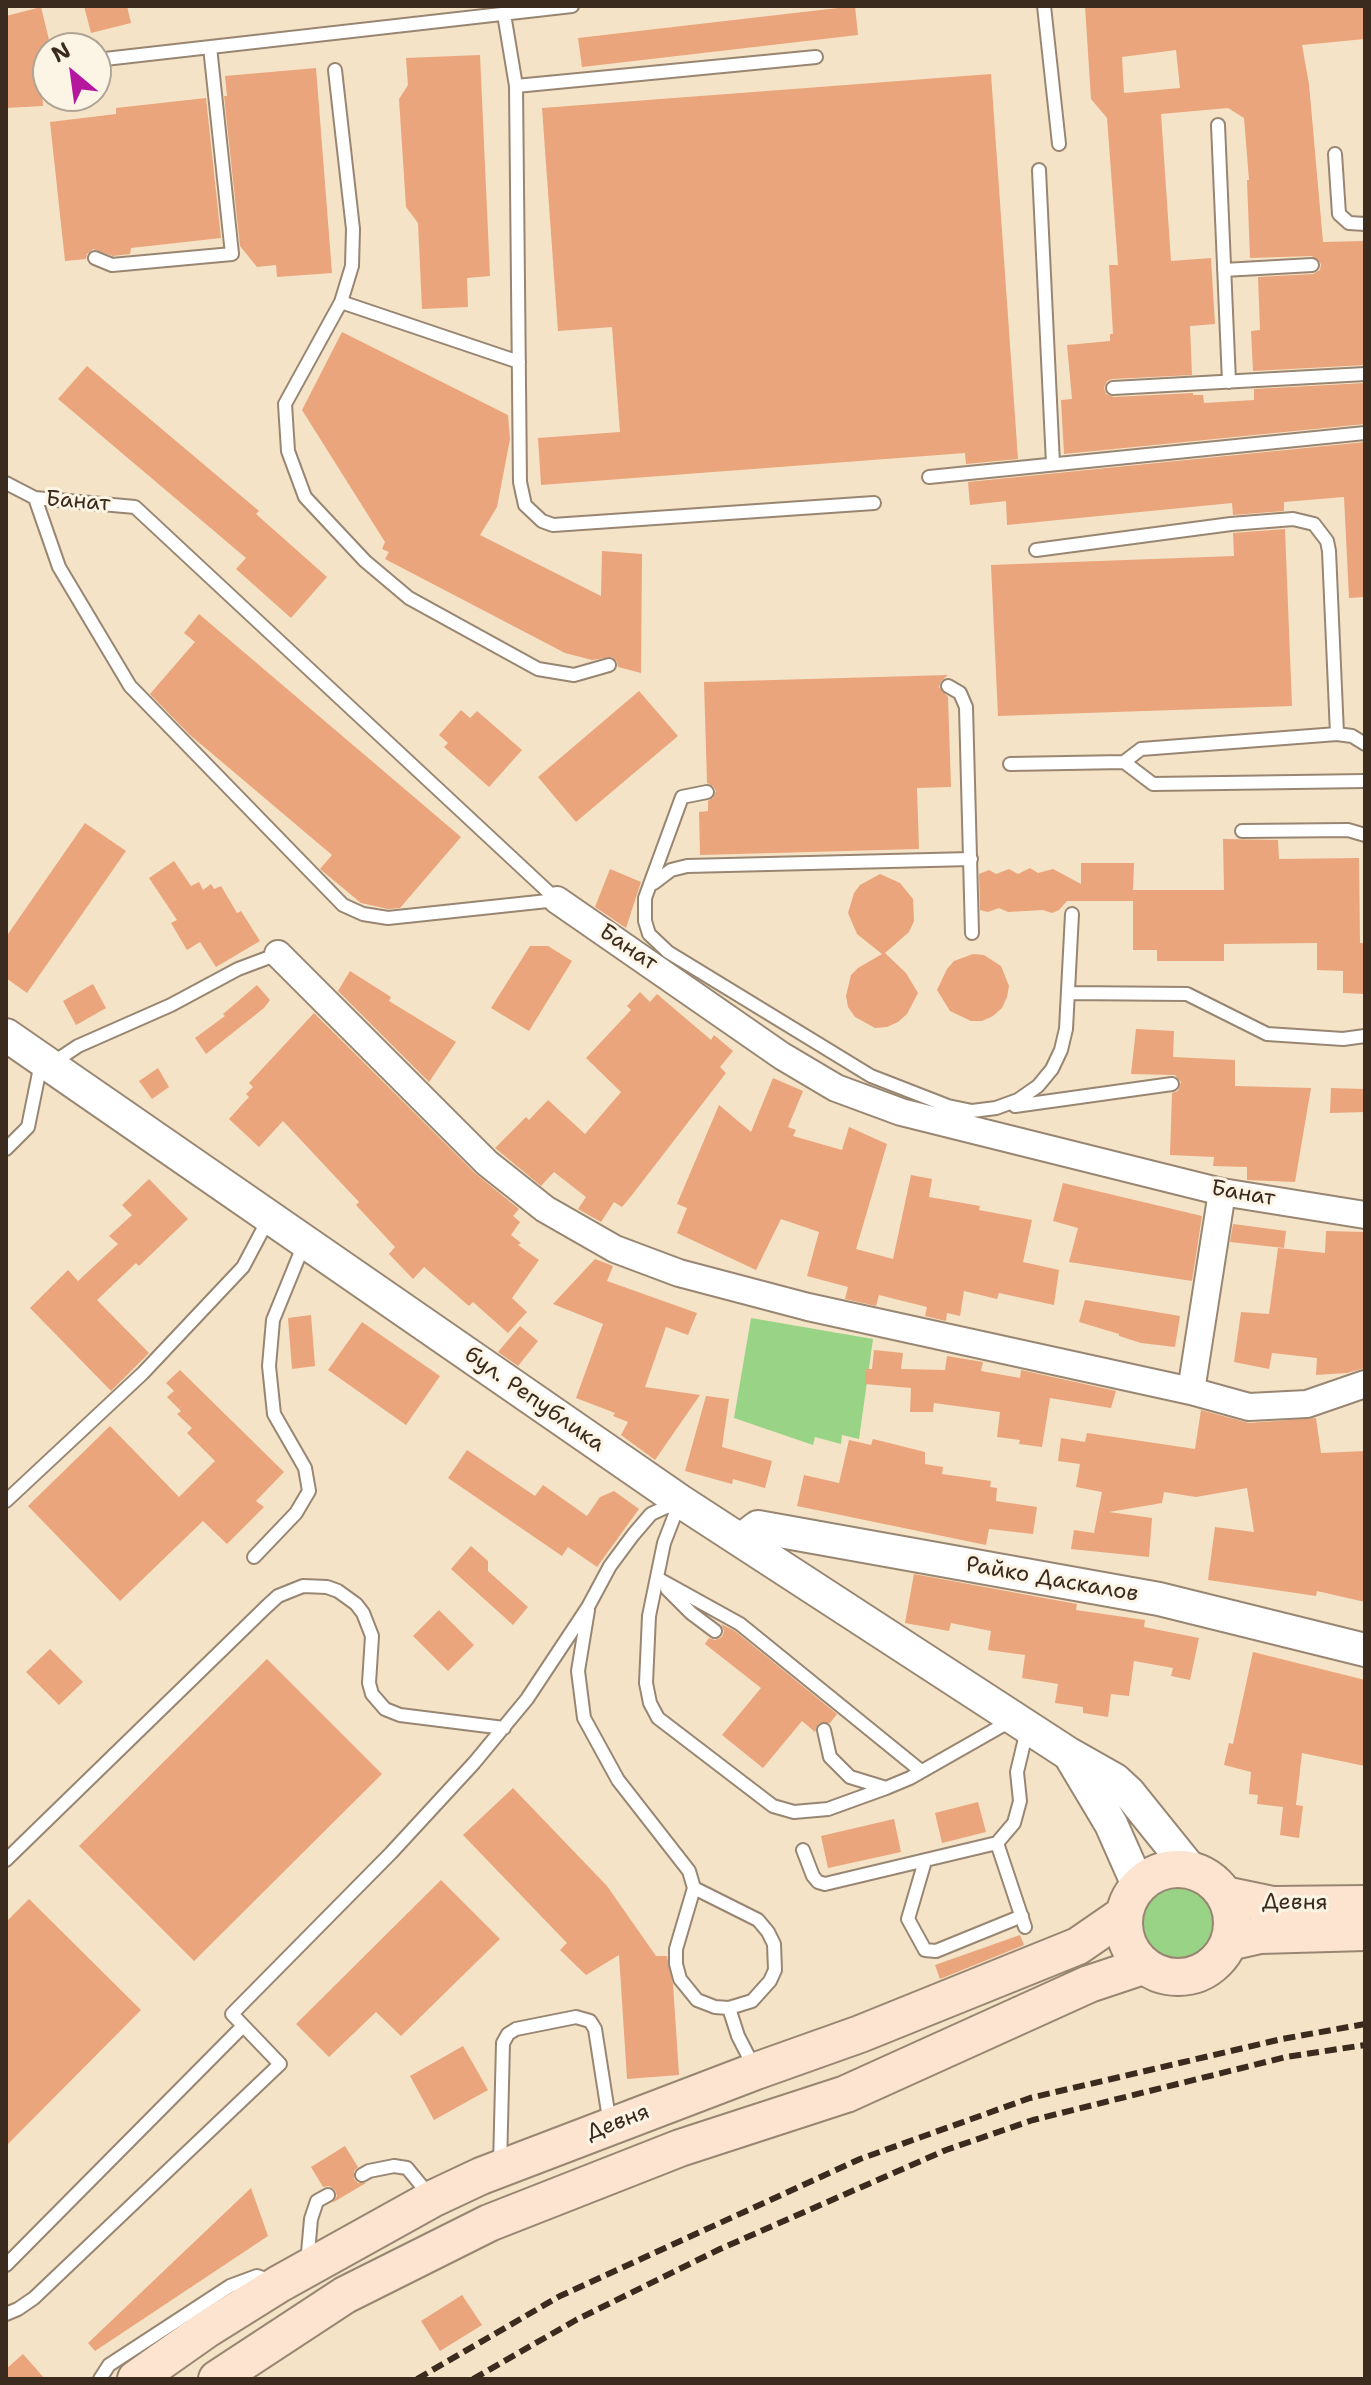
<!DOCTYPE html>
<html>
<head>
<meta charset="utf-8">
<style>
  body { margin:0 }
  #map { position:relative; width:1371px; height:2385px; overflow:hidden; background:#f4e3c6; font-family:"Shantell Sans",sans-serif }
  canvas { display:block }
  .frame { position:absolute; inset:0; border:8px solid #3b2a1e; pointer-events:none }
  .north { position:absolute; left:32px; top:32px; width:80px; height:80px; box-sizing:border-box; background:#fcf5e5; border:2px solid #afa495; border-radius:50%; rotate:331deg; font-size:22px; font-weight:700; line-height:32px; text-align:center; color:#3b2a1e }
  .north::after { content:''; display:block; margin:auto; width:28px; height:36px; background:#b5179e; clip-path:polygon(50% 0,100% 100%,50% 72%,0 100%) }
</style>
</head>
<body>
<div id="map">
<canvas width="1371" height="2385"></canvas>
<div class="frame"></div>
<div class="north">N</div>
</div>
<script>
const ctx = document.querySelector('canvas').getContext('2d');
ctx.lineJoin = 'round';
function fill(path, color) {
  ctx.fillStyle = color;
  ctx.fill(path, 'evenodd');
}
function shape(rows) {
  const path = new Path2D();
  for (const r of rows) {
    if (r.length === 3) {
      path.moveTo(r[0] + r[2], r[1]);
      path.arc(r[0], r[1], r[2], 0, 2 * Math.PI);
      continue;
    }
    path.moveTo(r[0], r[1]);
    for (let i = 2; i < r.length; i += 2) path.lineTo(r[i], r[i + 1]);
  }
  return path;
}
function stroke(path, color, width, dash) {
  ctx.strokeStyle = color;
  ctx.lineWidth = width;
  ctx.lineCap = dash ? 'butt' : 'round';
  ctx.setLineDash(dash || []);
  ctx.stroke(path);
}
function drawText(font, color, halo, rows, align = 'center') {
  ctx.font = font + ' "Shantell Sans",sans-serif';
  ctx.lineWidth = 6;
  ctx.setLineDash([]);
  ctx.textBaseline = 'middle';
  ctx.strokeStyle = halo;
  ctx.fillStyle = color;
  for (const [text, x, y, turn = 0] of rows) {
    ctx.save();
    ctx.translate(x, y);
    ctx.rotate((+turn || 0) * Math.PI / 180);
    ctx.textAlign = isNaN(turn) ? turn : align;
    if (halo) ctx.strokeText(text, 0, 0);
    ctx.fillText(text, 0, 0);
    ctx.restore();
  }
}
fill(shape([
  [751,1318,873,1339,859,1439,842,1435,841,1444,815,1437,813,1445,734,1418],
  [1179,1923,38]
]), '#99d386');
fill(shape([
  [84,6,127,6,131,23,91,33],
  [855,6,858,35,582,67,578,38],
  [1085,6,1365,6,1365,39,1302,45,1309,84,1323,242,1365,241,1365,365,1253,371,1251,331,1260,330,1258,277,1313,274,1320,270,1321,264,1312,256,1250,258,1247,180,1249,180,1244,118,1228,108,1161,114,1171,261,1211,258,1215,324,1190,326,1192,375,1112,379,1107,381,1104,388,1106,394,1114,397,1193,393,1193,395,1203,395,1204,403,1254,400,1254,389,1365,383,1365,424,1064,454,1061,400,1072,399,1067,345,1110,341,1110,334,1113,334,1109,265,1118,265,1107,118,1091,99],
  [1176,50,1180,88,1124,93,1122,57],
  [41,7,51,48,48,48,48,57,40,59,43,106,6,108,6,16],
  [480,55,490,276,467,278,468,307,422,309,418,223,406,207,399,99,408,85,406,58],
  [316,68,332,273,277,277,276,265,257,267,240,246,224,96,227,96,225,76],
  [991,74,1018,459,966,464,965,453,541,485,538,438,620,432,612,327,558,331,542,108],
  [206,98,221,238,131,248,130,254,113,256,93,249,87,254,86,259,65,261,50,122,116,114,116,108],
  [342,332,508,415,510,439,497,507,480,535,601,596,602,551,642,554,641,673,618,667,617,662,612,657,592,660,565,653,385,559,389,552,382,549,385,542,302,410],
  [87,366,259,511,256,514,327,577,291,618,236,569,246,558,58,399],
  [1365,442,1365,597,1349,598,1344,497,1284,502,1284,511,1233,515,1232,503,1007,525,1006,501,970,505,968,482],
  [1285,529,1292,706,998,716,991,565,1234,556,1233,533],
  [199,614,461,837,400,908,388,909,361,903,320,869,332,855,190,735,150,694,195,642,184,633],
  [948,675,941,681,939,687,948,697,951,787,917,788,919,849,700,855,699,812,708,811,708,801,713,798,716,791,713,786,707,783,704,682],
  [639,691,678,736,576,822,538,777],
  [461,710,470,718,477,711,522,750,489,787,444,747,448,743,439,735],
  [85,823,126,851,27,993,6,978,6,937],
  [1223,839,1278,840,1279,859,1359,858,1360,943,1365,943,1365,994,1343,993,1343,971,1317,970,1317,943,1224,944,1224,961,1157,961,1157,950,1133,950,1133,901,1067,901,1059,910,1052,913,1043,910,1008,912,999,908,988,912,980,910,979,874,989,870,996,874,1009,869,1018,874,1030,868,1038,873,1053,869,1081,884,1081,863,1134,863,1133,890,1224,890],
  [174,861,191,886,199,882,203,890,211,884,214,889,221,886,237,913,241,911,260,941,216,967,200,942,187,950,171,923,177,920,149,878],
  [610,869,641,882,626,928,595,907],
  [880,874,900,883,913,899,914,921,909,932,885,953,906,973,918,993,907,1014,898,1022,887,1027,875,1028,855,1017,848,1007,846,996,851,975,858,968,882,954,857,934,848,913,854,893,860,885],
  [530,946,548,946,572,961,529,1031,491,1008],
  [973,954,984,955,1001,966,1009,986,1007,997,1002,1008,993,1016,982,1021,971,1021,950,1011,937,990,947,969,954,961],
  [350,971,391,997,389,1001,456,1042,429,1082,338,991],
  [93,984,106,1008,76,1025,63,1001],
  [257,985,270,1000,264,1008,206,1054,195,1038,225,1016,223,1014],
  [640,992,650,1002,657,994,711,1040,714,1035,733,1051,720,1067,726,1073,632,1195,622,1207,614,1202,601,1222,578,1209,586,1197,554,1172,541,1186,495,1148,526,1117,529,1120,548,1100,585,1134,621,1092,586,1058,631,1010,627,1006],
  [314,1013,476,1174,519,1209,513,1216,520,1222,511,1235,521,1243,518,1245,539,1260,512,1298,527,1312,508,1333,473,1302,469,1306,424,1267,413,1279,389,1254,395,1247,356,1205,359,1202,283,1121,259,1147,229,1119,249,1097,246,1094,253,1087,249,1083],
  [1136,1029,1174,1031,1173,1057,1235,1060,1235,1086,1311,1088,1295,1182,1247,1180,1247,1167,1213,1166,1214,1157,1170,1155,1172,1093,1178,1091,1181,1082,1175,1075,1131,1074],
  [158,1068,169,1087,152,1099,139,1081],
  [773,1078,803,1091,788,1127,796,1130,793,1136,842,1150,849,1127,887,1144,856,1249,893,1259,911,1175,932,1179,929,1197,980,1206,979,1210,1032,1220,1023,1262,1059,1270,1054,1305,999,1293,997,1299,964,1291,960,1316,947,1313,946,1321,925,1316,927,1307,879,1295,876,1306,845,1299,848,1287,807,1276,819,1232,781,1219,756,1270,677,1233,687,1208,677,1204,719,1105,751,1132],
  [1331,1088,1365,1089,1365,1112,1330,1113],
  [149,1179,188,1219,139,1266,136,1263,97,1300,149,1353,111,1391,30,1308,68,1270,78,1281,118,1244,109,1236,132,1215,122,1205],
  [1063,1183,1202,1216,1192,1281,1069,1262,1078,1228,1053,1221],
  [1233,1224,1286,1231,1284,1248,1230,1242],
  [1326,1231,1365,1232,1365,1368,1347,1373,1316,1375,1317,1358,1272,1353,1269,1369,1234,1362,1241,1312,1269,1314,1278,1248,1325,1253],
  [595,1259,613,1266,607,1281,697,1313,688,1335,666,1327,645,1387,700,1395,655,1460,621,1435,628,1422,613,1416,615,1413,576,1398,603,1324,553,1304],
  [1085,1300,1180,1316,1175,1347,1141,1343,1119,1336,1119,1334,1079,1322],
  [311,1315,315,1366,292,1369,288,1318],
  [362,1322,440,1376,406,1425,328,1370],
  [520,1326,538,1341,518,1366,498,1352],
  [874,1350,903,1353,901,1369,945,1370,947,1356,983,1362,981,1371,1020,1378,1021,1370,1116,1391,1111,1408,1050,1398,1042,1447,1019,1444,1020,1440,997,1437,1000,1412,934,1403,933,1412,910,1412,911,1388,865,1384,866,1369,872,1369],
  [180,1370,284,1472,256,1501,264,1507,227,1544,203,1521,120,1601,28,1506,110,1426,179,1497,215,1461,187,1433,192,1428,177,1414,181,1411,167,1397,174,1391,166,1383],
  [706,1396,729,1399,722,1447,772,1461,765,1488,733,1479,732,1484,685,1471],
  [1201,1410,1249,1423,1316,1418,1321,1453,1365,1451,1365,1602,1317,1591,1316,1596,1208,1580,1215,1527,1254,1532,1247,1488,1196,1497,1164,1492,1162,1503,1109,1512,1152,1518,1149,1557,1071,1549,1074,1530,1094,1533,1102,1492,1076,1487,1080,1464,1058,1461,1061,1438,1085,1442,1087,1433,1195,1449],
  [873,1439,925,1452,925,1464,943,1467,942,1474,991,1481,990,1487,997,1488,996,1501,1037,1507,1033,1534,989,1529,986,1545,797,1506,804,1475,839,1483,849,1440,871,1445],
  [467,1450,535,1496,543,1485,587,1516,600,1497,614,1491,639,1509,597,1567,568,1547,562,1556,448,1478],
  [471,1546,488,1561,488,1571,528,1607,513,1625,451,1569],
  [914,1574,1077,1604,1076,1610,1145,1620,1144,1627,1199,1638,1190,1680,1171,1676,1173,1668,1134,1661,1129,1696,1111,1694,1108,1717,1083,1713,1083,1707,1055,1703,1058,1684,1022,1678,1025,1655,988,1650,991,1631,951,1623,949,1631,905,1623],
  [439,1610,474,1645,448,1671,413,1636],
  [721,1624,735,1631,837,1714,830,1723,819,1723,815,1732,802,1721,763,1768,722,1735,761,1688,705,1644,709,1638,715,1640,722,1637,724,1631],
  [50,1649,83,1682,59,1705,26,1672],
  [1253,1652,1365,1680,1365,1766,1302,1753,1296,1805,1303,1806,1299,1838,1280,1835,1283,1807,1257,1804,1258,1795,1249,1794,1251,1772,1224,1765,1229,1743,1233,1744],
  [267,1659,382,1774,194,1961,79,1846],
  [513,1788,607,1886,656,1956,667,1956,673,1984,679,2075,627,2079,619,1955,586,1975,560,1950,567,1943,463,1835],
  [978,1802,986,1832,942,1843,935,1813],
  [894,1819,901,1852,828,1868,821,1836],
  [441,1880,500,1939,401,2036,376,2012,329,2057,296,2024],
  [29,1899,141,2010,6,2146,6,1922],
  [1020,1935,1024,1945,940,1979,935,1965],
  [463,2046,488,2090,434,2120,410,2076],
  [345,2146,358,2167,354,2171,354,2179,358,2183,366,2183,332,2203,337,2196,335,2190,329,2186,323,2187,311,2167],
  [251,2188,268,2236,95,2351,88,2343],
  [462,2295,482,2325,440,2351,421,2321],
  [23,2354,45,2379,6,2379,6,2369]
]), '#eaa57c');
const service = shape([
  [1044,6,1059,144],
  [504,14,516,86,520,482,525,505,542,521,553,525,874,503],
  [96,60,572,6],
  [335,70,353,229,352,266,341,302,285,404,288,451,305,497,365,561,409,598,538,669,574,675,609,665],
  [516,86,816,57],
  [1218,125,1229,382],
  [1335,154,1339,214,1349,223,1365,224],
  [1039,170,1053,464],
  [95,258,112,265,232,254,210,47],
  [1224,270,1312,265],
  [341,302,519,362],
  [1113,388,1365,374],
  [929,477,1365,433],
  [6,483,35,498,135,507,557,900],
  [35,498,59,567,130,686,343,905,363,914,388,918,557,900],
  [1036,550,1231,524,1293,519,1314,524,1327,541,1329,551,1337,734],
  [948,686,960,693,966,707,972,933],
  [1124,762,1141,749,1337,734,1352,736,1365,744],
  [1010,764,1124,762,1153,784,1365,781],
  [707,792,682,797,645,898,645,921,649,934,668,952,871,1076,948,1106,972,1111,996,1108,1018,1100,1038,1086,1052,1069,1061,1050,1066,1029,1072,914],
  [1242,831,1348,830,1365,835],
  [654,883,671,870,687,866,971,859],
  [1068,993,1187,994,1267,1034,1343,1039,1365,1036],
  [51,1064,78,1046,171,1005,238,969,278,954],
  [1015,1106,1172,1084],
  [6,1149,28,1127,41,1063],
  [6,1501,143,1373,243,1267,269,1218],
  [679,1504,664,1543,649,1616,646,1683,650,1703,658,1718,773,1806,794,1812,828,1809,886,1788],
  [254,1557,296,1513,309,1491,305,1468,274,1414,269,1366,273,1320,304,1244],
  [657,1578,740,1624,921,1771],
  [667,1589,691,1613,715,1631],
  [588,1610,578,1671,584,1718,618,1780,689,1871,694,1888,676,1949,676,1964,680,1979,697,2000,715,2007,729,2008,738,2036,755,2069],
  [824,1730,830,1757,850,1777,886,1788,910,1778,1012,1720],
  [997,1843,1025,1927],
  [803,1850,813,1876,818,1882,825,1884,997,1843,1014,1823,1020,1801,1017,1772,1027,1730],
  [6,1860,266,1607,278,1596,303,1586,327,1587,338,1591,356,1604,363,1613,372,1636,369,1683,372,1694,385,1709,400,1715,504,1728],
  [925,1861,908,1919,925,1950,936,1951,1022,1916],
  [694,1888,758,1920,768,1932,774,1944,775,1970,770,1981,752,2001,729,2008],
  [500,2166,503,2043,508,2034,516,2029,576,2017,590,2021,595,2029,610,2125],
  [362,2175,369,2171,394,2166,407,2168,430,2196],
  [307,2264,311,2219,317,2201,328,2195],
  [6,2265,243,2026],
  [6,2314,18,2309,34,2298,280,2064,232,2014,391,1853,474,1763,527,1699,588,1607,610,1566,633,1535,651,1514,677,1502],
  [100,2379,109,2365,230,2286,257,2276,272,2281]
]);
const minor = shape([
  [557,900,782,1056,836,1088,901,1112,1222,1192,1365,1215],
  [278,954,487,1163,545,1209,615,1249,679,1273,808,1307,1191,1391,1249,1407,1307,1404,1365,1384],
  [1191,1391,1222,1192]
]);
const tertiary = shape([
  [6,1035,680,1501,1069,1754,1115,1780,1129,1793,1191,1870],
  [741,1540,758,1527,1159,1599,1365,1650],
  [1071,1757,1111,1824,1138,1885]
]);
const secondary = shape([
  [1178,1923,54],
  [1225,1895,1273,1905,1365,1904],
  [1229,1942,1260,1935,1365,1932],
  [136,2379,207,2329,279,2284,432,2199,481,2176,756,2071,860,2034,1078,1946,1123,1915],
  [217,2379,345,2295,489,2223,680,2148,846,2094,1089,1984,1143,1966]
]);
stroke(service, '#988672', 16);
stroke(minor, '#988672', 30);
stroke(tertiary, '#988672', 36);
stroke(secondary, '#988672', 40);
stroke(service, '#fff', 12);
stroke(minor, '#fff', 26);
stroke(tertiary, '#fff', 32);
stroke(secondary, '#fde4d1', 36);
stroke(shape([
  [417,2379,560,2296,860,2159,1030,2098,1282,2039,1365,2024],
  [473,2379,576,2320,720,2249,946,2150,1033,2120,1286,2057,1365,2045]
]), '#3b2a1e', 6, [12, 6]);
drawText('22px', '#3b2a1e', '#fcf5e5', [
  ["Банат",78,502,5],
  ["Банат",628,948,34],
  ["Банат",1243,1194,10],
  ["бул. Република",534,1400,35],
  ["Райко Даскалов",1052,1580,10],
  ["Девня",1295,1903,1],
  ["Девня",618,2123,-21]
]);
</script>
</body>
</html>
